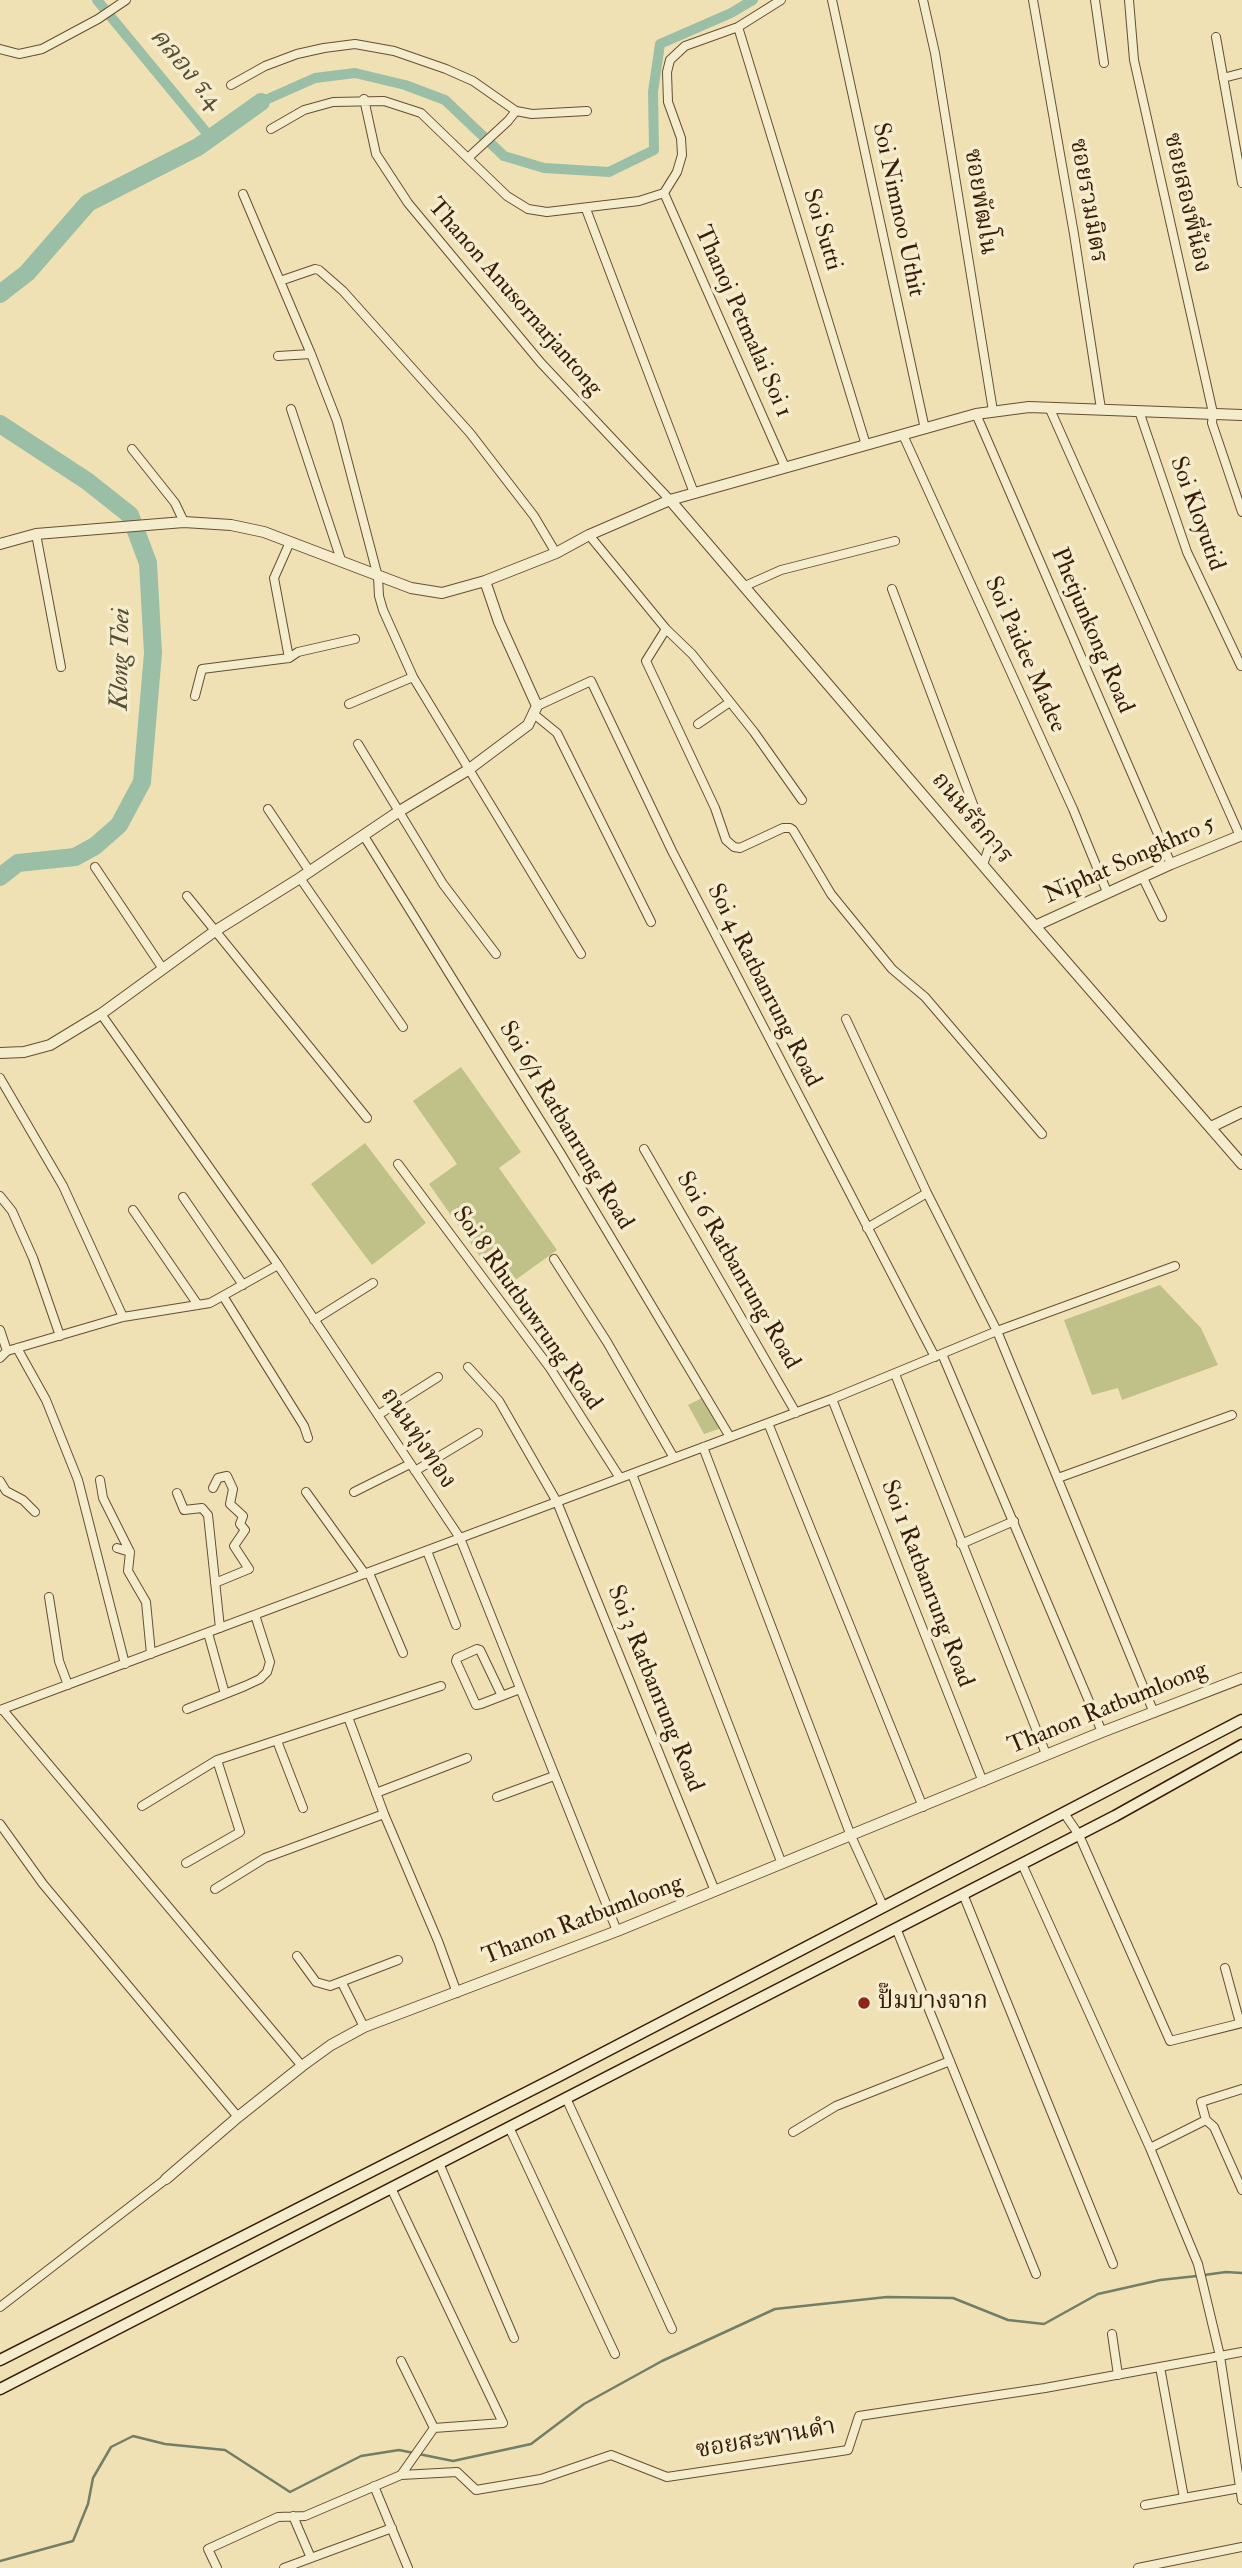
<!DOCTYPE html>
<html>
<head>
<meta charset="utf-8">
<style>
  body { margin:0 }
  canvas { display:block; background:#efe1b4 }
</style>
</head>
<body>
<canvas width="1242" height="2568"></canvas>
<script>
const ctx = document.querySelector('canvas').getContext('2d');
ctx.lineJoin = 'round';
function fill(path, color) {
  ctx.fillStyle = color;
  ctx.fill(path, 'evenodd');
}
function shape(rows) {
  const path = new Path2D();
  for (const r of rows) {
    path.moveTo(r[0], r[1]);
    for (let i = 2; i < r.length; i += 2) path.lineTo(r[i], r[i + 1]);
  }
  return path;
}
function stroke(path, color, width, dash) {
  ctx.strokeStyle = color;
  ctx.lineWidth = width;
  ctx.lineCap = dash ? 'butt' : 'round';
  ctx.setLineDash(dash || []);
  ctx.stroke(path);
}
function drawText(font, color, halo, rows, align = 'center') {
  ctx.font = font + ' "IM FELL Double Pica","Noto Serif Thai",serif';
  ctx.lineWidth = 7;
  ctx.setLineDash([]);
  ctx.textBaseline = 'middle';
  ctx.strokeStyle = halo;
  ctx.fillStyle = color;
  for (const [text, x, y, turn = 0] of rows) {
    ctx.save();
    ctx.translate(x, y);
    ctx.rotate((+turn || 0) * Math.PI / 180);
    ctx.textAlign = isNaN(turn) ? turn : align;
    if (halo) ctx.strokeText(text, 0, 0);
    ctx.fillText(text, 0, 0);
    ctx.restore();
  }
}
fill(shape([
  [461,1067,521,1152,499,1168,557,1250,503,1289,429,1184,457,1164,413,1101],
  [365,1143,426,1223,372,1265,311,1184],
  [1160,1285,1201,1328,1218,1365,1122,1400,1118,1388,1092,1395,1064,1320],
  [704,1397,722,1428,704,1434,688,1405]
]), '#c0c189');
stroke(shape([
  [1204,2275,1226,2272,1242,2273],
  [0,2561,73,2541,88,2504,93,2478,111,2447,133,2436,165,2444,225,2450,290,2492,361,2456,399,2450,453,2461,531,2444,584,2404,662,2361,775,2309,887,2297,953,2298,1008,2320,1044,2324,1098,2294,1160,2280,1197,2276]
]), '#737e67', 2.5);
stroke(shape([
  [97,0,211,138],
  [261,102,315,78,355,73,405,85,445,100,504,156,544,168,609,172,654,150,653,92,660,44,731,13,753,0]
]), '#9bbea7', 10);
stroke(shape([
  [0,294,27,273,88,203,198,147,261,102],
  [0,424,87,481,130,515,148,563,153,653,142,782,119,825,95,846,75,857,18,863,0,877]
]), '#9bbea7', 18);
const minor = shape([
  [832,0,925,429],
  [923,0,935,53,993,411],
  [1033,0,1074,234,1101,409],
  [1095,0,1104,63],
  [1129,0,1134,60,1213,413,1212,423,1242,512],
  [738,27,866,445],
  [1216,37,1242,183],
  [0,49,19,54,42,49,98,19,126,0],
  [1223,78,1242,73],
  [231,85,265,66,297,54,324,48,355,44,394,51,446,69,473,81,516,111,532,114,587,111],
  [364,99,376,154,408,203,541,363,670,500],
  [271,129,304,110,333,102,384,101,421,113,507,196,528,209,547,212,639,201,664,193,677,172,682,155,681,138,668,102,667,72,670,60,685,46,738,27,781,0],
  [469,157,508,121,516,111],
  [664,193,785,467],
  [243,194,311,354,337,421,378,577,379,596,383,610,413,677],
  [586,209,694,493],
  [280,281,315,269,319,270,343,291,470,433,534,516,556,553],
  [278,356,311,354],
  [1049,407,1240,836],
  [291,409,341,560],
  [1139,411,1187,552,1241,666],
  [976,414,1171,864],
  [903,435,1073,809,1107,892],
  [132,449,175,503,184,522],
  [36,534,61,667],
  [589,535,666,629,692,654,754,732,802,800],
  [745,586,781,570,895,541],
  [892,589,989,847,983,865],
  [666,629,646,661,715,808,726,840,734,847,740,848,783,828,790,828,793,830,831,894,892,969,925,997,1042,1134],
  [289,658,298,652,355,639],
  [195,696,202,669,289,658,274,578,290,542],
  [349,704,413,677,581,954],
  [537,706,591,681,672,851,935,1357],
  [535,715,557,733,651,922],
  [698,724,730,702],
  [358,744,443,884,496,954],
  [268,809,310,872],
  [364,836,561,1154,730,1437],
  [95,867,163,969],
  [300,878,403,1027],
  [1143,878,1162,917],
  [187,896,367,1118],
  [101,1014,278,1265,460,1538,617,1931],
  [846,1019,927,1193,997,1331,1154,1713],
  [0,1078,63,1186,123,1317],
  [644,1149,796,1413],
  [398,1164,550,1368,620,1478],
  [0,1196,12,1211,33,1258,60,1336],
  [183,1197,243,1285],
  [133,1210,198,1305],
  [867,1228,927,1193],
  [554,1259,607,1342,674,1458],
  [223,1296,304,1426,308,1438],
  [314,1320,373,1283],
  [0,1330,7,1351],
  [17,1348,46,1400,78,1480,125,1664],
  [942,1354,1102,1732],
  [0,1358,7,1351,123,1317,210,1303,278,1265],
  [468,1367,499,1401,557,1502,715,1891],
  [895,1374,1046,1754],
  [832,1399,983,1782],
  [378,1415,438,1377],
  [768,1423,923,1807],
  [703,1447,851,1836,883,1906],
  [415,1471,478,1433],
  [632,1474,782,1864],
  [1058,1478,1232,1415],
  [100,1480,103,1498,130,1552,117,1548],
  [0,1481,6,1491,23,1500,35,1512],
  [213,1488,218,1478,227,1476,233,1489,230,1504,243,1516,240,1524,245,1530,234,1546,249,1569,215,1583],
  [306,1492,365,1574],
  [354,1492,410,1464],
  [177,1493,184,1510,202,1508,208,1515,220,1628],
  [961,1544,1014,1521],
  [427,1551,456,1625],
  [130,1552,128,1571,146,1602,151,1654],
  [369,1573,403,1653],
  [49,1597,59,1661,68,1685],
  [208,1633,225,1694,245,1686,260,1679,267,1672,270,1662,255,1615],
  [502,1696,480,1650,477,1649,457,1658,456,1661,476,1705,481,1704,520,1689],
  [187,1709,225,1694],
  [0,1710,832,1399,997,1331,1175,1266],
  [3,1710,302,2066],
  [348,1717,384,1814,438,1941,457,1993],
  [277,1741,303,1808],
  [376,1793,467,1758],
  [497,1797,554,1776],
  [142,1806,217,1760,441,1686],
  [1064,1813,1079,1835,1170,2041,1242,2023],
  [0,1824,43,1884,238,2117],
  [186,1863,240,1832,217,1760],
  [1022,1864,1150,2148,1198,2264,1220,2356,1242,2500],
  [215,1889,265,1858,384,1814],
  [963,1894,1113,2264],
  [896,1928,1036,2274],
  [297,1956,316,1982,330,1986,398,1960],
  [1225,1968,1240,2023],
  [342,1983,364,2027],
  [1242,2089,1201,2102,1206,2120,1214,2127,1242,2190],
  [566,2098,672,2329],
  [509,2127,615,2354],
  [793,2132,836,2106,950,2061],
  [1150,2148,1206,2120],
  [439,2163,514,2338],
  [391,2188,503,2423,434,2428],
  [0,2307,166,2179],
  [1112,2334,1118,2375],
  [401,2361,434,2428],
  [1160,2367,1184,2498],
  [401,2475,434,2428],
  [374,2486,408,2568],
  [1145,2505,1240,2488],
  [293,2516,311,2558],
  [217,2568,208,2549,278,2517,305,2516,401,2475,457,2472,476,2490,541,2479,611,2455,667,2477,848,2450,859,2416,1045,2388,1242,2352],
  [284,2568,392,2528],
  [1138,2568,1242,2547]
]);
const tertiary = shape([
  [670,500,1035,926,1242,1164],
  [0,544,36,534,184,522,231,525,264,532,411,588,442,593,485,581,556,553,589,535,670,500,976,414,1029,407,1242,415],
  [1035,926,1171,864,1242,835],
  [0,1053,24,1052,50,1045,101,1014,215,931,300,878,398,812,468,770,528,725,537,706,499,622,485,581],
  [1211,1127,1242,1112],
  [166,2179,238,2117,302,2066,331,2045,364,2027,617,1931,1102,1732,1242,1678]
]);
const secondary = shape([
  [0,2360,557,2077,1242,1720],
  [0,2389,1115,1816,1242,1745]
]);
stroke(minor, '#664e32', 10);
stroke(tertiary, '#664e32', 12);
stroke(secondary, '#381d06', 13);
stroke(minor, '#f5ecce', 8);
stroke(tertiary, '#f5ecce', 10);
stroke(secondary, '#f5ecce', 10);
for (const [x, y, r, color] of [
  [864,2003,7,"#8f2418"]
]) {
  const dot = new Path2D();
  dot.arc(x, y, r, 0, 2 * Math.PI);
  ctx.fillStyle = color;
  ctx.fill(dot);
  stroke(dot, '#f5ecce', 2.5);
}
drawText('24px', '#381d06', '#f5ecce', [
  ["ซอยรวมมิตร",1087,201,80],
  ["ซอยพัฒโน",979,202,81],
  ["ซอยสองพี่น้อง",1186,203,77],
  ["Soi Nimnoo Uthit",897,210,78],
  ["Soi Sutti",821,230,73],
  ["Thanon Anusornarjantong",514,298,49],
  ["Thanoj Petmalai Soi 1",742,322,66],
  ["Soi Kloyutid",1196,514,70],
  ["Phetjunkong Road",1091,631,67],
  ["Soi Paidee Madee",1024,655,66],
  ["ถนนรัถการ",971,819,50],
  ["Niphat Songkhro 5",1130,861,-24],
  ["Soi 4 Ratbanrung Road",763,986,63],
  ["Soi 6/1 Ratbanrung Road",565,1126,59],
  ["Soi 6 Ratbanrung Road",737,1271,60],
  ["Soi 8 Rhutbuwrung Road",526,1309,55],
  ["ถนนทุ่งทอง",417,1439,56],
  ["Soi 1 Ratbanrung Road",926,1584,69],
  ["Soi 3 Ratbanrung Road",654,1689,68],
  ["Thanon Ratbumloong",1108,1709,-22],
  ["Thanon Ratbumloong",583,1921,-21],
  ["ซอยสะพานดำ",766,2440,-10]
]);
drawText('24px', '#381d06', '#f5ecce', [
  ["ปั๊มบางจาก",878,2003]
], 'left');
drawText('italic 26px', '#564d36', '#f5ecce', [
  ["คลอง ร.4",185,70,50],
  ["Klong Toei",122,659,-89]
]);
</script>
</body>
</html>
